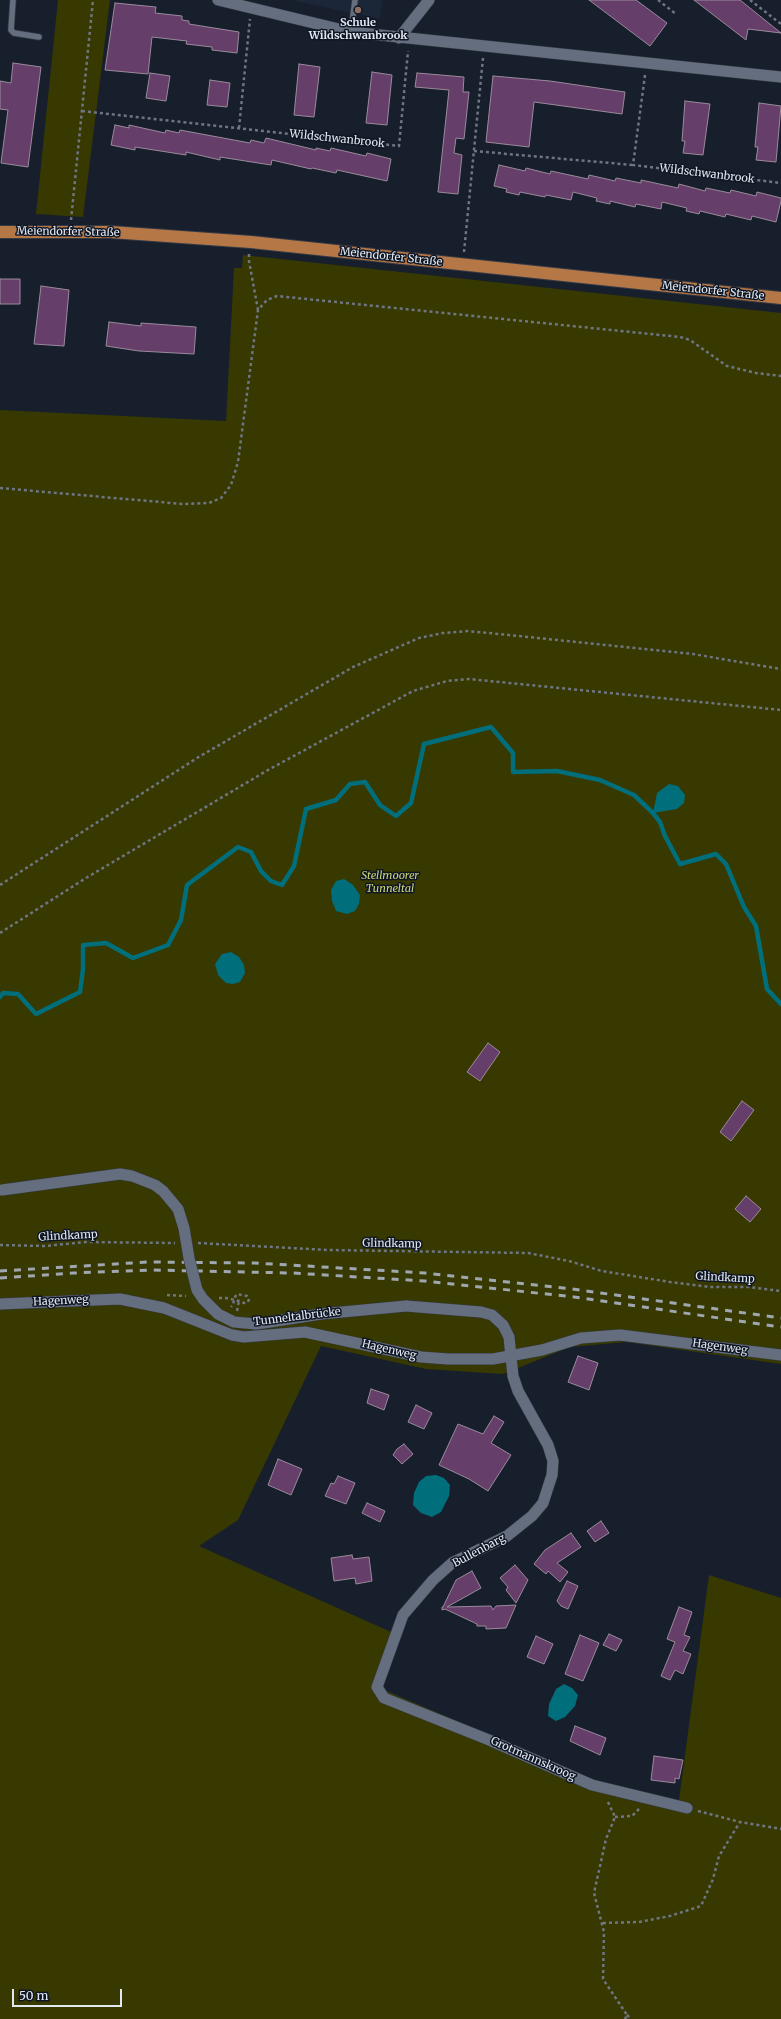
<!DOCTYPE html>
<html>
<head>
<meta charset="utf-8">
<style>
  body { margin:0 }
  #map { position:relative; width:781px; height:2019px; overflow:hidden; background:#181f2c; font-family:Merriweather,serif }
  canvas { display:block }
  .scale { position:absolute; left:12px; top:1989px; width:110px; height:18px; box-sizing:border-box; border:2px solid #e2e8f1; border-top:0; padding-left:5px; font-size:12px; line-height:14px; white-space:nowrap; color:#e2e8f1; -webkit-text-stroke:3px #0f1623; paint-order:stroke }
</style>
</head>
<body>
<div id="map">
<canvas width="781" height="2019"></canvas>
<div class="scale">50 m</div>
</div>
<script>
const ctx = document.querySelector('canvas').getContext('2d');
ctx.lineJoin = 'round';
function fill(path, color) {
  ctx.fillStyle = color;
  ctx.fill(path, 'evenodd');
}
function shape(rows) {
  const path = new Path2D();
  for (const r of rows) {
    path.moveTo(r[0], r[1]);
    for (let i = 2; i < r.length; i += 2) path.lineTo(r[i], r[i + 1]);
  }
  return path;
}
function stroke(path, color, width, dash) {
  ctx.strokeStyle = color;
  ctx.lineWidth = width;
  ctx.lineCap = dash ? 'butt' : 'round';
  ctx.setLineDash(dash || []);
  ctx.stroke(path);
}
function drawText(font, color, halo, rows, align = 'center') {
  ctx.font = font + ' Merriweather,serif';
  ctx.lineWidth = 3;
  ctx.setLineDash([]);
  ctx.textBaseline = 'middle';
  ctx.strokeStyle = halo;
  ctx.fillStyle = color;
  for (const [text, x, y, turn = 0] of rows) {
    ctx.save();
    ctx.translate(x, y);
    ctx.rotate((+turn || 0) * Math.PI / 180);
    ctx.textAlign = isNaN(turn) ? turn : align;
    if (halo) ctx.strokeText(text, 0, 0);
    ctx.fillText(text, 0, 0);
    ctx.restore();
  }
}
fill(shape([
  [291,0,382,0,380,19]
]), '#1c2639');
fill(shape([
  [58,0,110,0,83,217,36,214],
  [243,255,781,313,781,1364,626,1342,570,1347,503,1374,426,1369,321,1346,238,1520,199,1546,400,1636,382,1689,595,1780,679,1800,709,1575,781,1598,781,2019,0,2019,0,410,226,421,234,268,242,268]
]), '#373901');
fill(shape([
  [669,784,678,786,685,795,684,803,677,809,653,813,657,793],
  [344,879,353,885,360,895,359,904,355,911,347,914,336,911,332,901,331,890,336,881],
  [231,952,239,957,244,965,245,973,240,982,233,984,226,983,218,975,215,964,222,954],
  [436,1475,444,1478,450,1485,449,1496,441,1512,432,1517,421,1513,413,1505,414,1493,419,1482,426,1476],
  [564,1684,572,1688,578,1695,575,1706,565,1717,556,1721,548,1716,549,1704,556,1689]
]), '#016e7b');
stroke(shape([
  [0,997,3,993,18,994,36,1014,80,992,83,969,83,945,106,943,133,958,168,945,181,920,187,885,238,847,251,852,261,871,271,881,282,885,294,866,306,809,336,800,350,784,365,782,380,805,396,816,411,803,424,744,491,727,513,753,513,772,557,771,600,780,634,795,653,813,660,822,665,836,680,864,716,854,726,864,744,907,756,926,767,989,781,1004]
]), '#016e7b', 4.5);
const building = shape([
  [589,0,636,0,667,23,650,46,589,0],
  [694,0,740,0,781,33,748,29,746,40,694,0],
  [115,3,156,7,155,13,182,16,182,20,189,21,189,24,239,32,237,53,212,50,212,47,186,44,187,41,152,37,148,74,105,70,115,3],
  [13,63,41,67,28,167,1,163,8,110,0,109,0,81,11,83,13,63],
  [299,64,320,67,314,117,294,115,299,64],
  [372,72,392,75,387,125,366,123,372,72],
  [150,73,170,76,166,101,146,98,150,73],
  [417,73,464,77,463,92,469,92,464,139,456,138,454,153,462,155,458,194,438,192,449,90,415,87,417,73],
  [493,76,550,81,625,92,622,114,534,102,529,147,486,142,493,76],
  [210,80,230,83,227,107,207,105,210,80],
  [685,101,710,104,703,155,683,153,685,141,682,141,685,101],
  [759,103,781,106,776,162,756,160,758,147,755,147,759,103],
  [115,125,129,128,129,125,165,133,166,130,179,133,180,130,250,143,251,140,264,143,266,138,316,150,316,148,330,151,331,148,366,156,367,153,391,159,387,181,337,170,336,173,312,168,311,169,272,160,271,165,220,157,220,160,186,152,186,155,135,147,135,150,111,145,115,125],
  [499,165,525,171,526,168,550,174,551,171,588,179,589,175,615,181,616,178,641,183,641,180,678,188,679,184,705,191,706,188,730,193,731,190,756,196,757,192,781,198,781,201,776,222,752,216,751,220,726,214,725,217,700,211,699,214,686,211,687,208,662,202,661,209,636,204,635,207,610,201,610,204,596,201,597,198,573,192,571,200,546,195,545,197,520,192,519,195,506,192,507,189,494,186,499,165],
  [0,279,20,279,20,304,0,304,0,279],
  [41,286,69,290,64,346,34,344,41,286],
  [109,322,141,326,141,323,196,327,194,354,139,351,106,346,109,322],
  [488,1043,500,1052,480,1081,467,1072,488,1043],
  [742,1101,754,1110,731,1141,720,1132,742,1101],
  [746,1196,761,1209,750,1222,735,1209,746,1196],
  [578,1356,598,1363,589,1390,568,1382,578,1356],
  [371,1389,389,1395,384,1410,367,1403,371,1389],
  [416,1405,432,1413,424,1429,408,1422,416,1405],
  [494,1416,504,1422,491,1443,511,1455,488,1491,469,1479,439,1465,458,1424,483,1434,494,1416],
  [404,1444,413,1454,402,1464,393,1455,397,1449,404,1444],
  [278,1459,302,1469,291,1495,268,1485,278,1459],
  [338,1476,355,1483,346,1504,325,1496,331,1483,334,1484,338,1476],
  [367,1503,385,1511,380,1522,362,1513,367,1503],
  [601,1521,609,1533,595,1542,587,1531,601,1521],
  [571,1533,581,1547,557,1563,568,1572,560,1582,548,1571,546,1574,534,1564,545,1550,571,1533],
  [352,1555,353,1559,369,1557,372,1581,356,1584,355,1578,334,1581,331,1558,352,1555],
  [515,1565,528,1580,516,1603,506,1590,508,1587,500,1578,515,1565],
  [472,1571,481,1588,447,1607,491,1606,493,1610,496,1606,516,1605,506,1628,486,1629,486,1626,477,1626,477,1624,445,1609,442,1610,442,1607,443,1607,456,1580,472,1571],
  [567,1581,578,1586,568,1609,561,1606,557,1601,567,1581],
  [679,1607,692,1612,684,1635,690,1637,683,1651,691,1654,683,1674,675,1670,670,1680,661,1676,675,1642,667,1639,679,1607],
  [609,1634,622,1640,616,1651,603,1645,609,1634],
  [580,1635,599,1643,583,1681,565,1674,580,1635],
  [536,1636,553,1644,544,1664,527,1657,536,1636],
  [575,1726,606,1738,600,1755,570,1741,575,1726],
  [654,1756,683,1760,679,1779,675,1778,675,1783,651,1780,654,1756]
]);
fill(building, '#653e6a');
stroke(building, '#9a8b9b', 1);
const lane = shape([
  [13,0,11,30,14,33,39,37],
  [351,32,355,0]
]);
const street = shape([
  [218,0,351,32,781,77],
  [399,38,429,0],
  [0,1304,120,1299,164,1308,232,1335,244,1337,305,1332,421,1357,448,1359,493,1359,542,1350,581,1338,620,1335,781,1355],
  [406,1306,481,1312,492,1315,503,1325,509,1337,513,1376,518,1391,548,1445,553,1461,552,1475,543,1503,532,1516,507,1536,452,1563,433,1580,403,1615,377,1687,384,1698,489,1740,592,1785,687,1808]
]);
const primary = shape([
  [0,232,111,232,251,242,781,298]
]);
stroke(lane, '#353a45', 7);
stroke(street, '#353a45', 12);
stroke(primary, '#353a45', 14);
stroke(shape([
  [658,0,676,14],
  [750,0,781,24],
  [645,75,633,165,781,183],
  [82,111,399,146,408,51],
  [239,128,250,19],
  [474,151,633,165],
  [71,220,93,0],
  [464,252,483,58],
  [249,254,249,261,258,310],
  [0,488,183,504,209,503,221,498,231,485,238,462,258,310,267,300,277,296,680,337,690,340,727,366,756,373,781,376],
  [0,885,197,758,353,667,419,638,443,633,467,631,499,634,693,654,781,669],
  [0,933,86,878,268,770,413,691,447,681,469,679,781,710],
  [198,1243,328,1250,528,1253,569,1261,602,1271,670,1282,710,1287,749,1287,781,1291],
  [0,1245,45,1246,86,1242,175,1243],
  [167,1295,186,1296],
  [219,1298,226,1298,239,1301,244,1303,248,1302,249,1299,247,1296,237,1294,235,1297,233,1304,231,1307],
  [237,1311,239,1301],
  [608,1802,615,1817,606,1839,594,1893,604,1932,603,1979,627,2015,625,2019],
  [698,1811,740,1822,781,1829],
  [615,1817,632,1816,639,1809],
  [603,1923,639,1922,670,1916,701,1906,713,1879,719,1856,740,1822],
  [627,2015,631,2019]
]), '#6f7581', 2.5, [3, 3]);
stroke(lane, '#656e7e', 5.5);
stroke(street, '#656e7e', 11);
stroke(primary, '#b57746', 12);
stroke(shape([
  [0,1271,148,1262,255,1263,425,1273,572,1289,781,1318],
  [0,1278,74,1273,151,1270,292,1273,425,1281,574,1297,781,1327]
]), '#a0a7b1', 3, [7, 7]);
const streetBridge = shape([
  [2,1190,120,1174,132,1176,155,1185,163,1191,178,1209,184,1228,189,1258,197,1290,203,1299,218,1314,234,1322,256,1324,270,1322,321,1314,406,1306]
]);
stroke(streetBridge, '#353a45', 12, []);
stroke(streetBridge, '#656e7e', 11);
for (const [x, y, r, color] of [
  [358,10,4,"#8d6e63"]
]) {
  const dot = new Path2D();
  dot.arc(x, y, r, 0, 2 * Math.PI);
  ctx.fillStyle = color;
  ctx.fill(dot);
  stroke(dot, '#0f1623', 1.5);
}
drawText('bold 11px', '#e2e8f1', '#0f1623', [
  ["Schule",358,23],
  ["Wildschwanbrook",358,36]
]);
drawText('11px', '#e2e8f1', '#0f1623', [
  ["Wildschwanbrook",337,139,6],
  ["Wildschwanbrook",707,174,7],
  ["Meiendorfer Straße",68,232,1],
  ["Meiendorfer Straße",391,257,6],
  ["Meiendorfer Straße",713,291,6],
  ["Glindkamp",68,1236,-3],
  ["Glindkamp",392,1244,1],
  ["Glindkamp",725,1278,3],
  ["Hagenweg",61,1301,-3],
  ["Tunneltalbrücke",297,1317,-7],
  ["Hagenweg",720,1347,8],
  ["Hagenweg",389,1350,13],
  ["Bullenbarg",479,1551,-28],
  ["Grotmannskroog",533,1759,24]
]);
drawText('italic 11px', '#ccd378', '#0f1623', [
  ["Stellmoorer",390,876],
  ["Tunneltal",390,889]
]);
</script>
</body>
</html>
